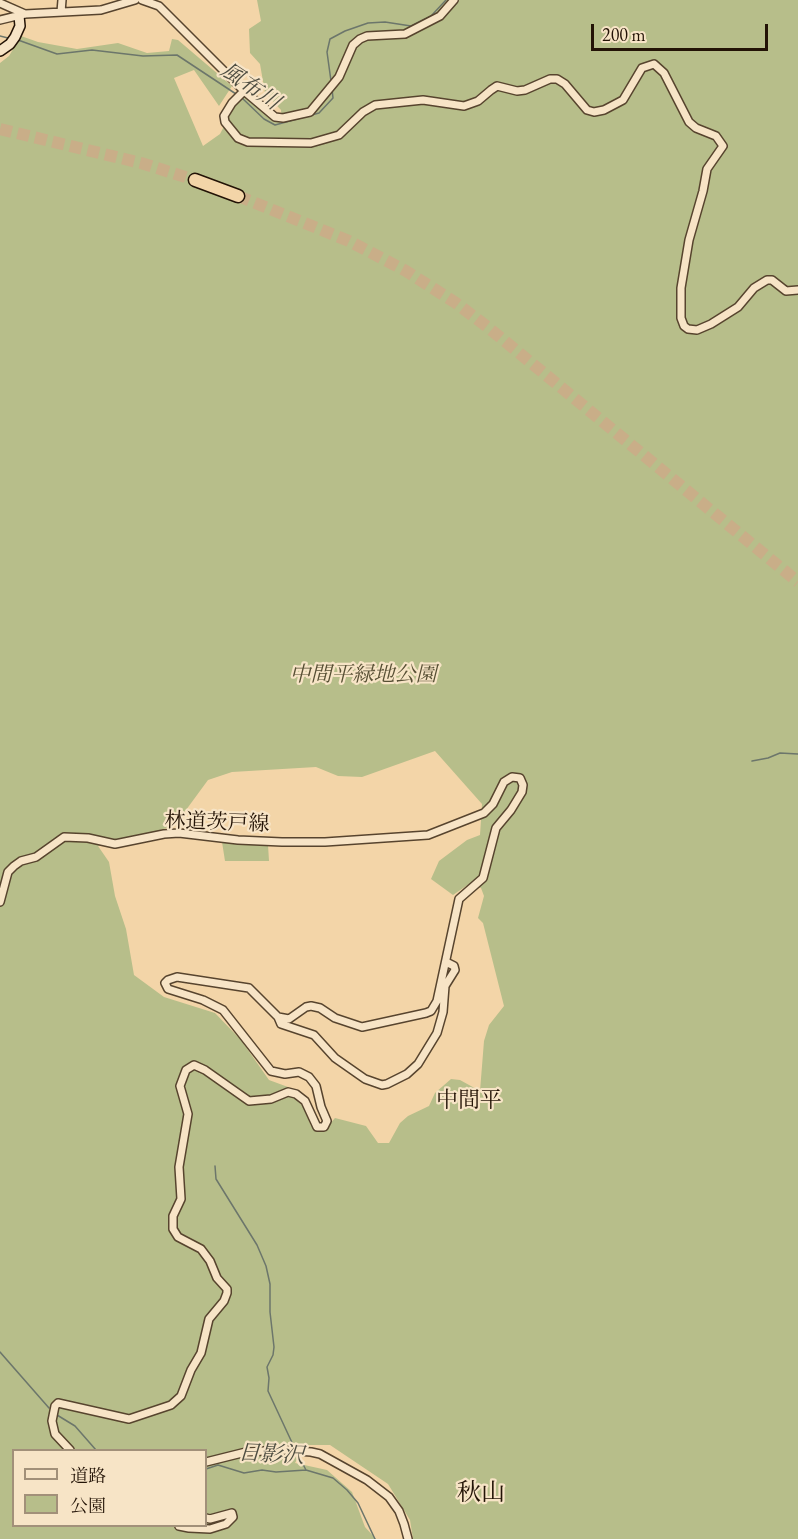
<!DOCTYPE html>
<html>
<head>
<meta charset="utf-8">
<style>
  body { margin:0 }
  #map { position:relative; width:798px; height:1539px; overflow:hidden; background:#f3d5a8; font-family:"EB Garamond","Noto Serif JP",serif }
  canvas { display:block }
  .legend { position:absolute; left:12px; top:1449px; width:195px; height:78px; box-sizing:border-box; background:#f7e4c6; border:2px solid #a29079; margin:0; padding:8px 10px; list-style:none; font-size:18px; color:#231306 }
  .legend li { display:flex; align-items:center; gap:12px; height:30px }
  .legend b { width:30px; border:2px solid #a29079 }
  .scale { position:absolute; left:591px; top:24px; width:177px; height:27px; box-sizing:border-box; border:3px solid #231306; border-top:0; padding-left:8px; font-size:18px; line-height:21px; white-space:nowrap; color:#231306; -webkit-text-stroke:4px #f7e4c6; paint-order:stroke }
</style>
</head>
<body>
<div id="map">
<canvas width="798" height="1539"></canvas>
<ul class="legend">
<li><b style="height:8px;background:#f7e4c6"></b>道路</li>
<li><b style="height:16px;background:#b7be8a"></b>公園</li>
</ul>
<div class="scale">200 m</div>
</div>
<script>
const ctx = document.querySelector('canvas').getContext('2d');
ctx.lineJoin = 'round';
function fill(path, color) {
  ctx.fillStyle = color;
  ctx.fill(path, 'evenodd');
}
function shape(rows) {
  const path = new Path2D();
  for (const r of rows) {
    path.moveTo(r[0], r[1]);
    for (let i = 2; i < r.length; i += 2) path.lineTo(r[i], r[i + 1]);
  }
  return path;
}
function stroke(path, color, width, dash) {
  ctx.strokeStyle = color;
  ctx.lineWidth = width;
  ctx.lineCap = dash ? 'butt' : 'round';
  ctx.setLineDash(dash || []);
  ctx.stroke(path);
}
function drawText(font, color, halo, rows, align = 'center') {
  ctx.font = font + ' "EB Garamond","Noto Serif JP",serif';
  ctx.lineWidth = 4.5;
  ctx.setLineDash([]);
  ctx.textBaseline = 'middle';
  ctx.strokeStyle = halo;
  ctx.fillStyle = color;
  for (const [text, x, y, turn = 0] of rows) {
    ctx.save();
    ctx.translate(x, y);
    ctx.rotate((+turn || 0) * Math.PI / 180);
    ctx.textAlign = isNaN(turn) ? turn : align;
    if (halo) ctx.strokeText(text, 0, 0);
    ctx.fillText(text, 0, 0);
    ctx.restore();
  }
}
fill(shape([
  [257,0,798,0,798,1539,413,1539,410,1520,388,1484,330,1445,305,1445,295,1463,327,1470,352,1492,365,1527,376,1539,0,1539,0,63,9,56,21,36,38,42,77,49,118,43,147,53,169,51,172,39,178,40,232,86,219,106,194,70,174,78,203,146,220,134,243,90,282,124,281,110,265,93,260,64,250,53,249,29,261,21],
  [435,751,482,804,480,835,467,840,439,861,431,879,453,895,469,884,481,888,484,896,478,918,483,923,504,1006,489,1025,484,1041,480,1091,460,1080,451,1079,435,1093,429,1106,408,1116,400,1123,389,1143,378,1143,366,1126,335,1118,327,1127,319,1130,311,1126,304,1108,288,1087,269,1080,241,1040,215,1013,164,997,134,975,126,929,115,896,109,862,98,846,137,838,175,825,208,780,232,772,316,767,338,776,362,777],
  [14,1450,206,1450,206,1526,14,1526],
  [222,842,268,845,269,861,225,861]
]), '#b7be8a');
stroke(shape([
  [0,36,8,38],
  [18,40,57,54,92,50,143,56,177,55,236,94],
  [331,81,327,52,330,39,345,31,368,23,385,22,411,26,431,16,446,0],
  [242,98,264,119,275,125,319,113,333,98,332,89],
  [752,761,768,758,780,753,798,754],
  [215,1166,216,1179,257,1245,266,1266,270,1284,270,1312,274,1347,273,1355,267,1367,269,1378,268,1391,295,1449],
  [0,1352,49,1408],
  [57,1415,75,1426,96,1450],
  [297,1453,306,1470],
  [206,1469,218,1465,244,1473,262,1470,276,1472,306,1470,333,1478,347,1490,358,1503,375,1539]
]), '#6c766b', 1.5);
stroke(shape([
  [0,129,141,163,195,180],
  [238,196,349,241,406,271,456,303,490,329,798,582]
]), '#c9ae88', 12, [12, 6]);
const street = shape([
  [142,0,159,6,243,90,275,117,283,118,310,112,339,77,353,45,360,39,367,36,405,34,440,16,454,0],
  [0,3,25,14],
  [61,12,62,0],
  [0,20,25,14,101,10,135,0],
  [244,91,232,103,224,116,225,122,238,138,248,142,311,143,339,135,363,112,375,105,423,100,464,106,478,101,491,90,497,86,517,91,525,90,550,79,557,79,565,84,587,110,594,112,604,110,623,100,642,68,654,64,664,73,689,122,696,128,716,136,723,146,707,169,703,191,689,240,681,288,681,318,684,326,688,329,697,330,711,324,738,307,754,288,767,280,772,280,786,291,798,290],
  [0,902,8,872,14,866,21,861,36,857,64,837,88,838,115,844,164,834,179,833,238,840,282,842,325,842,428,835,484,813,493,804,504,782,512,777,520,778,523,785,522,792,511,810,496,828,483,878,459,899,437,1001,431,1011,426,1013,362,1027,335,1018,320,1008,311,1006,306,1007,289,1019,278,1017],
  [70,1450,55,1434,52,1421,55,1406,58,1403,129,1419,171,1405,181,1396,191,1370,201,1353,209,1319,224,1301,227,1293,227,1289,217,1278,210,1261,201,1249,178,1237,173,1229,173,1216,181,1199,179,1167,188,1114,180,1086,186,1070,194,1065,205,1070,249,1101,271,1099,288,1092,296,1094,305,1101,317,1127,324,1127,327,1121,321,1107,316,1086,309,1077,299,1072,285,1074,271,1071,223,1010,203,1000,168,989,165,983,168,980,177,977,249,988,278,1017,281,1024,314,1035,335,1058,365,1079,382,1085,387,1084,407,1074,418,1064,437,1033,443,1012,445,986,455,970,454,966,446,962],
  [206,1462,246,1452,283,1450,311,1452,320,1454,367,1480,389,1497,399,1511,404,1524,408,1539],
  [179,1526,189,1528,210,1529,226,1524,233,1517,232,1513,210,1519,206,1518]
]);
const secondary = shape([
  [0,51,10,44,15,37,20,26,19,16]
]);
const highway = shape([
  [195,180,238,196]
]);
stroke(street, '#57442e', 10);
stroke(secondary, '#231306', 12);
stroke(highway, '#231306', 15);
stroke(street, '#f7e4c6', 7);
stroke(secondary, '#f7e4c6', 9);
stroke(highway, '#f3d5a8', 12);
drawText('italic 21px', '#574f34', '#f7e4c6', [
  ["中間平緑地公園",363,675]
]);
drawText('21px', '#231306', '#f7e4c6', [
  ["林道茨戸線",217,823,2]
]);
drawText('italic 22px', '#4e4d41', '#f7e4c6', [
  ["風布川",250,87,34],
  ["日影沢",271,1455,3]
]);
drawText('22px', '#231306', '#f7e4c6', [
  ["中間平",469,1101]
]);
drawText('24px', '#231306', '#f7e4c6', [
  ["秋山",481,1493]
]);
</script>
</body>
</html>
